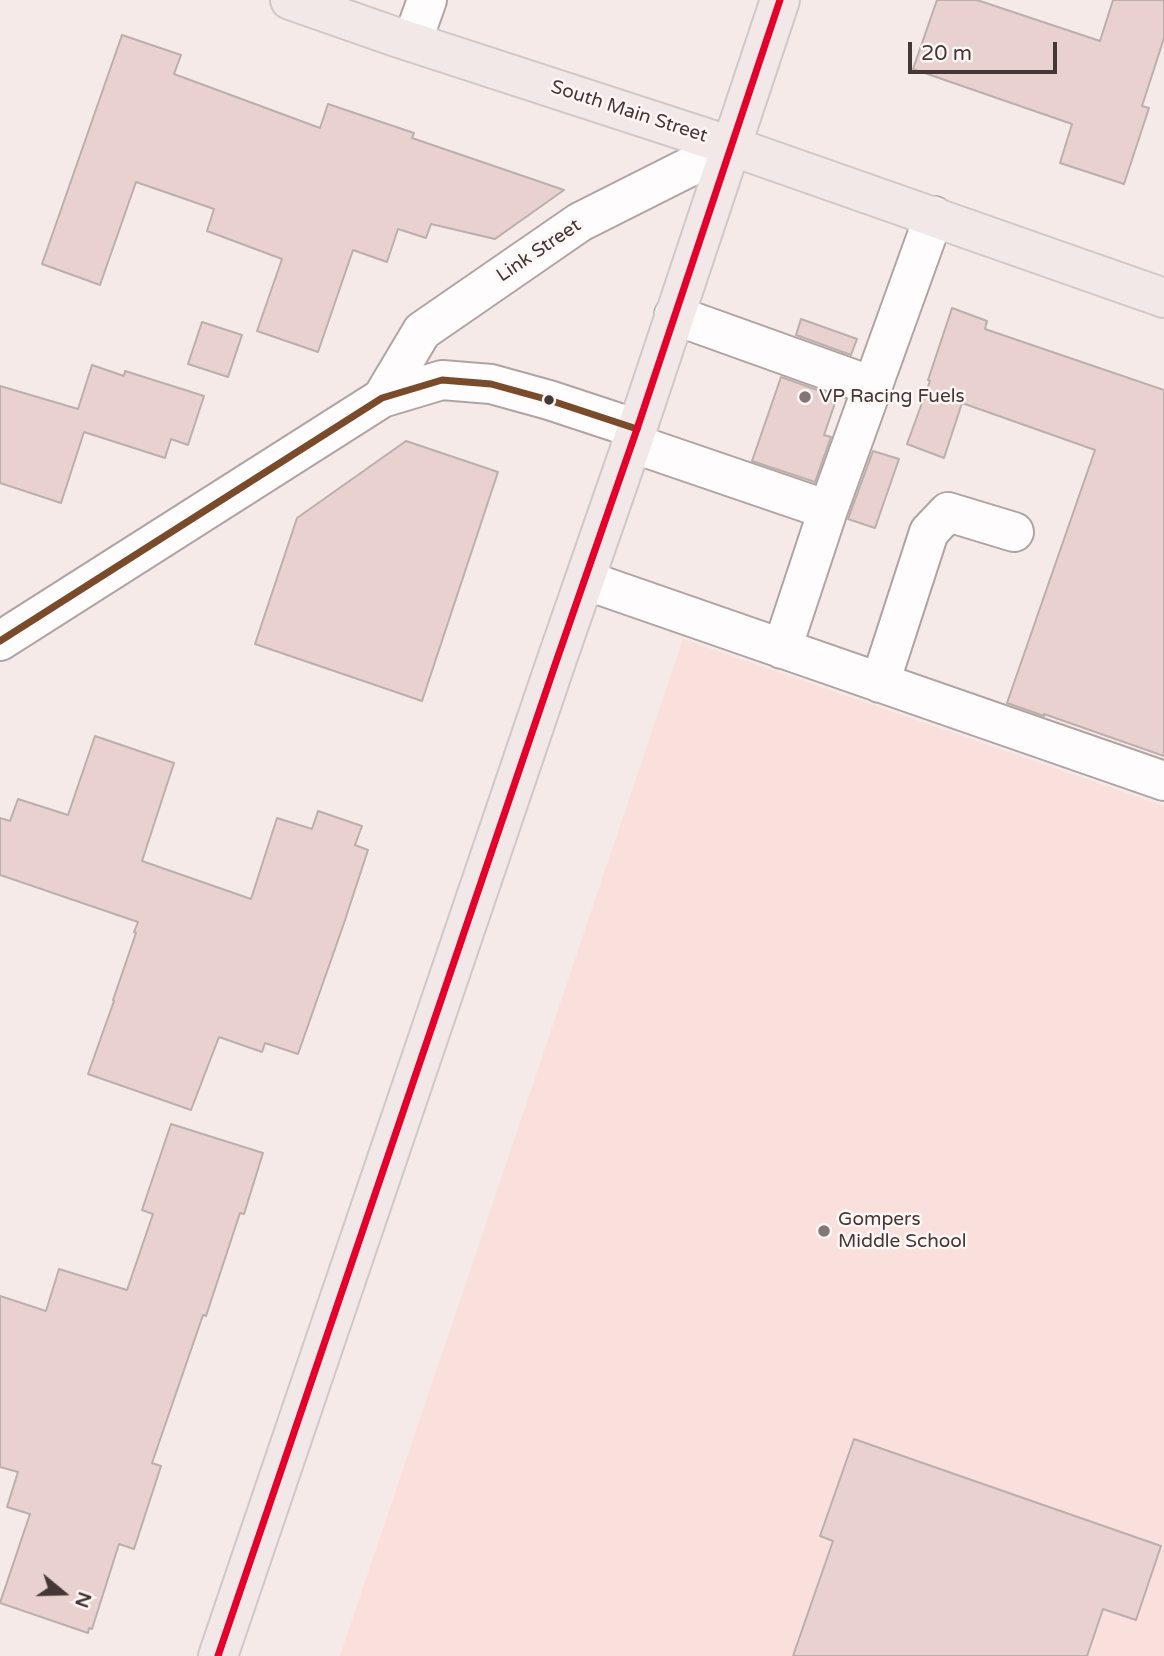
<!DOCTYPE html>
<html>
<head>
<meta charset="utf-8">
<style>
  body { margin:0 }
  #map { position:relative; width:1164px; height:1656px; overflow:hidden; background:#f6eae9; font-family:"Varela Round",sans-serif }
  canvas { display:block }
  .north { position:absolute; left:28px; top:1558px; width:70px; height:70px; -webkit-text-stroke:5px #fef7f6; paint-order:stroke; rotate:109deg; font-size:19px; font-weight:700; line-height:28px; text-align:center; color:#453736 }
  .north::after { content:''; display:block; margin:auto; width:24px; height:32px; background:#453736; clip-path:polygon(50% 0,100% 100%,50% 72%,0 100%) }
  .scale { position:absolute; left:908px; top:42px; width:149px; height:32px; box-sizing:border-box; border:4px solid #453736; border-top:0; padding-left:9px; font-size:21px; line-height:24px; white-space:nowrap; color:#453736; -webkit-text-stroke:5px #fef7f6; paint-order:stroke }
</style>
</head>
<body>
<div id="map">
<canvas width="1164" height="1656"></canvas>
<div class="north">N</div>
<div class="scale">20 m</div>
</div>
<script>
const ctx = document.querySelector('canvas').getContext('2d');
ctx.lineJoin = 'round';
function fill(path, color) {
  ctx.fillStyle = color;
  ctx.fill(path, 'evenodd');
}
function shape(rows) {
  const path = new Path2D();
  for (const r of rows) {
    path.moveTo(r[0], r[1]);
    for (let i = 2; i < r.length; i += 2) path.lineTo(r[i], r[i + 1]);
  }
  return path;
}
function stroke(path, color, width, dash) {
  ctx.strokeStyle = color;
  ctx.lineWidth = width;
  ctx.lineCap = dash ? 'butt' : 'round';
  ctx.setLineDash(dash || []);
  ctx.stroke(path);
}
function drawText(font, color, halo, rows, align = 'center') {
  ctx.font = font + ' "Varela Round",sans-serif';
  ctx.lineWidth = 5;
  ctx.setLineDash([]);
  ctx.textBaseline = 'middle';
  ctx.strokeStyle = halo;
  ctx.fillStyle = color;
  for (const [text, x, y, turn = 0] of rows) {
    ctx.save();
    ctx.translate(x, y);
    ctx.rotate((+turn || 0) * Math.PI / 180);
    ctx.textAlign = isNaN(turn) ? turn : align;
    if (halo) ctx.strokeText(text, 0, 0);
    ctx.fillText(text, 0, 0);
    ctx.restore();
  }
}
fill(shape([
  [683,639,1164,806,1164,1656,340,1656]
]), '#f9e0dd');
const building = shape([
  [937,0,977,0,1100,41,1113,0,1164,0,1164,38,1142,106,1149,108,1124,184,1060,163,1072,124,913,69,937,0],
  [122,35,181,55,174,74,320,128,328,104,414,133,412,138,564,190,495,239,431,224,426,238,398,229,387,262,353,250,318,352,257,331,282,259,207,231,214,209,136,182,100,285,42,264,122,35],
  [952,308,987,321,985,329,1164,390,1164,756,1044,714,1044,716,1007,703,1095,450,962,403,944,458,907,444,930,381,928,380,952,308],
  [801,319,857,339,851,355,796,335,801,319],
  [202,322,242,335,228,377,188,364,202,322],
  [92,365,124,376,125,371,204,396,188,445,171,439,165,458,84,432,61,503,0,483,0,386,78,409,92,365],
  [781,377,837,397,824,435,831,437,815,482,752,461,781,377],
  [406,441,498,472,422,701,255,644,297,518,406,441],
  [873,451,899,459,875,528,848,519,873,451],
  [95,736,174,763,142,861,251,899,277,818,312,829,318,811,362,826,355,845,368,850,343,926,298,1054,265,1043,262,1052,219,1037,191,1110,88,1074,114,1001,113,1000,136,933,134,932,138,922,0,875,0,818,10,821,18,799,68,815,95,736],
  [171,1124,263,1153,244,1214,240,1213,206,1316,203,1315,152,1463,161,1466,134,1549,119,1544,92,1629,89,1628,88,1633,0,1603,30,1514,7,1507,18,1472,0,1467,0,1296,46,1311,59,1269,127,1290,153,1214,142,1210,171,1124],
  [854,1439,1161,1546,1136,1620,1103,1609,1087,1656,793,1656,833,1541,820,1536,854,1439]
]);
fill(building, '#e8d1cf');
stroke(building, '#bbafae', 2);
const minor = shape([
  [412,42,427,0],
  [674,315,872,386],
  [382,398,422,331,580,222,731,146],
  [632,443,828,510,934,216],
  [585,580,1164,781],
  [0,641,382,398,442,380,491,384,549,400,637,429],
  [782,649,828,510],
  [880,683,929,532,948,512,1014,532]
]);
const major = shape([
  [290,0,396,37,731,146,1164,298],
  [218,1656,556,662,637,429,780,0]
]);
stroke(minor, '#afa4a3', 42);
stroke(major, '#cfc8c7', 42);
stroke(minor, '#fefcfc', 38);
stroke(major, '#f2e8e7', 38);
stroke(shape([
  [0,641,382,398,442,380,491,384,549,400,637,429]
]), '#7a4b2a', 7);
stroke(shape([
  [218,1656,556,662,637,429,780,0]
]), '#e4002b', 7);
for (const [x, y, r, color] of [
  [805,397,7,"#837675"],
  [549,400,6,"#453736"],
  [824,1231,7,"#837675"]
]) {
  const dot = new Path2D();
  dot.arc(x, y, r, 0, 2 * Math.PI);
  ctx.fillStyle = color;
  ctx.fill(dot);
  stroke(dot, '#fef7f6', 2.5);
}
drawText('19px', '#453736', '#fef7f6', [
  ["South Main Street",629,112,18],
  ["Link Street",539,251,-34]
]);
drawText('19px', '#453736', '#fef7f6', [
  ["VP Racing Fuels",819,397],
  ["Gompers",838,1220],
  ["Middle School",838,1242]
], 'left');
</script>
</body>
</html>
